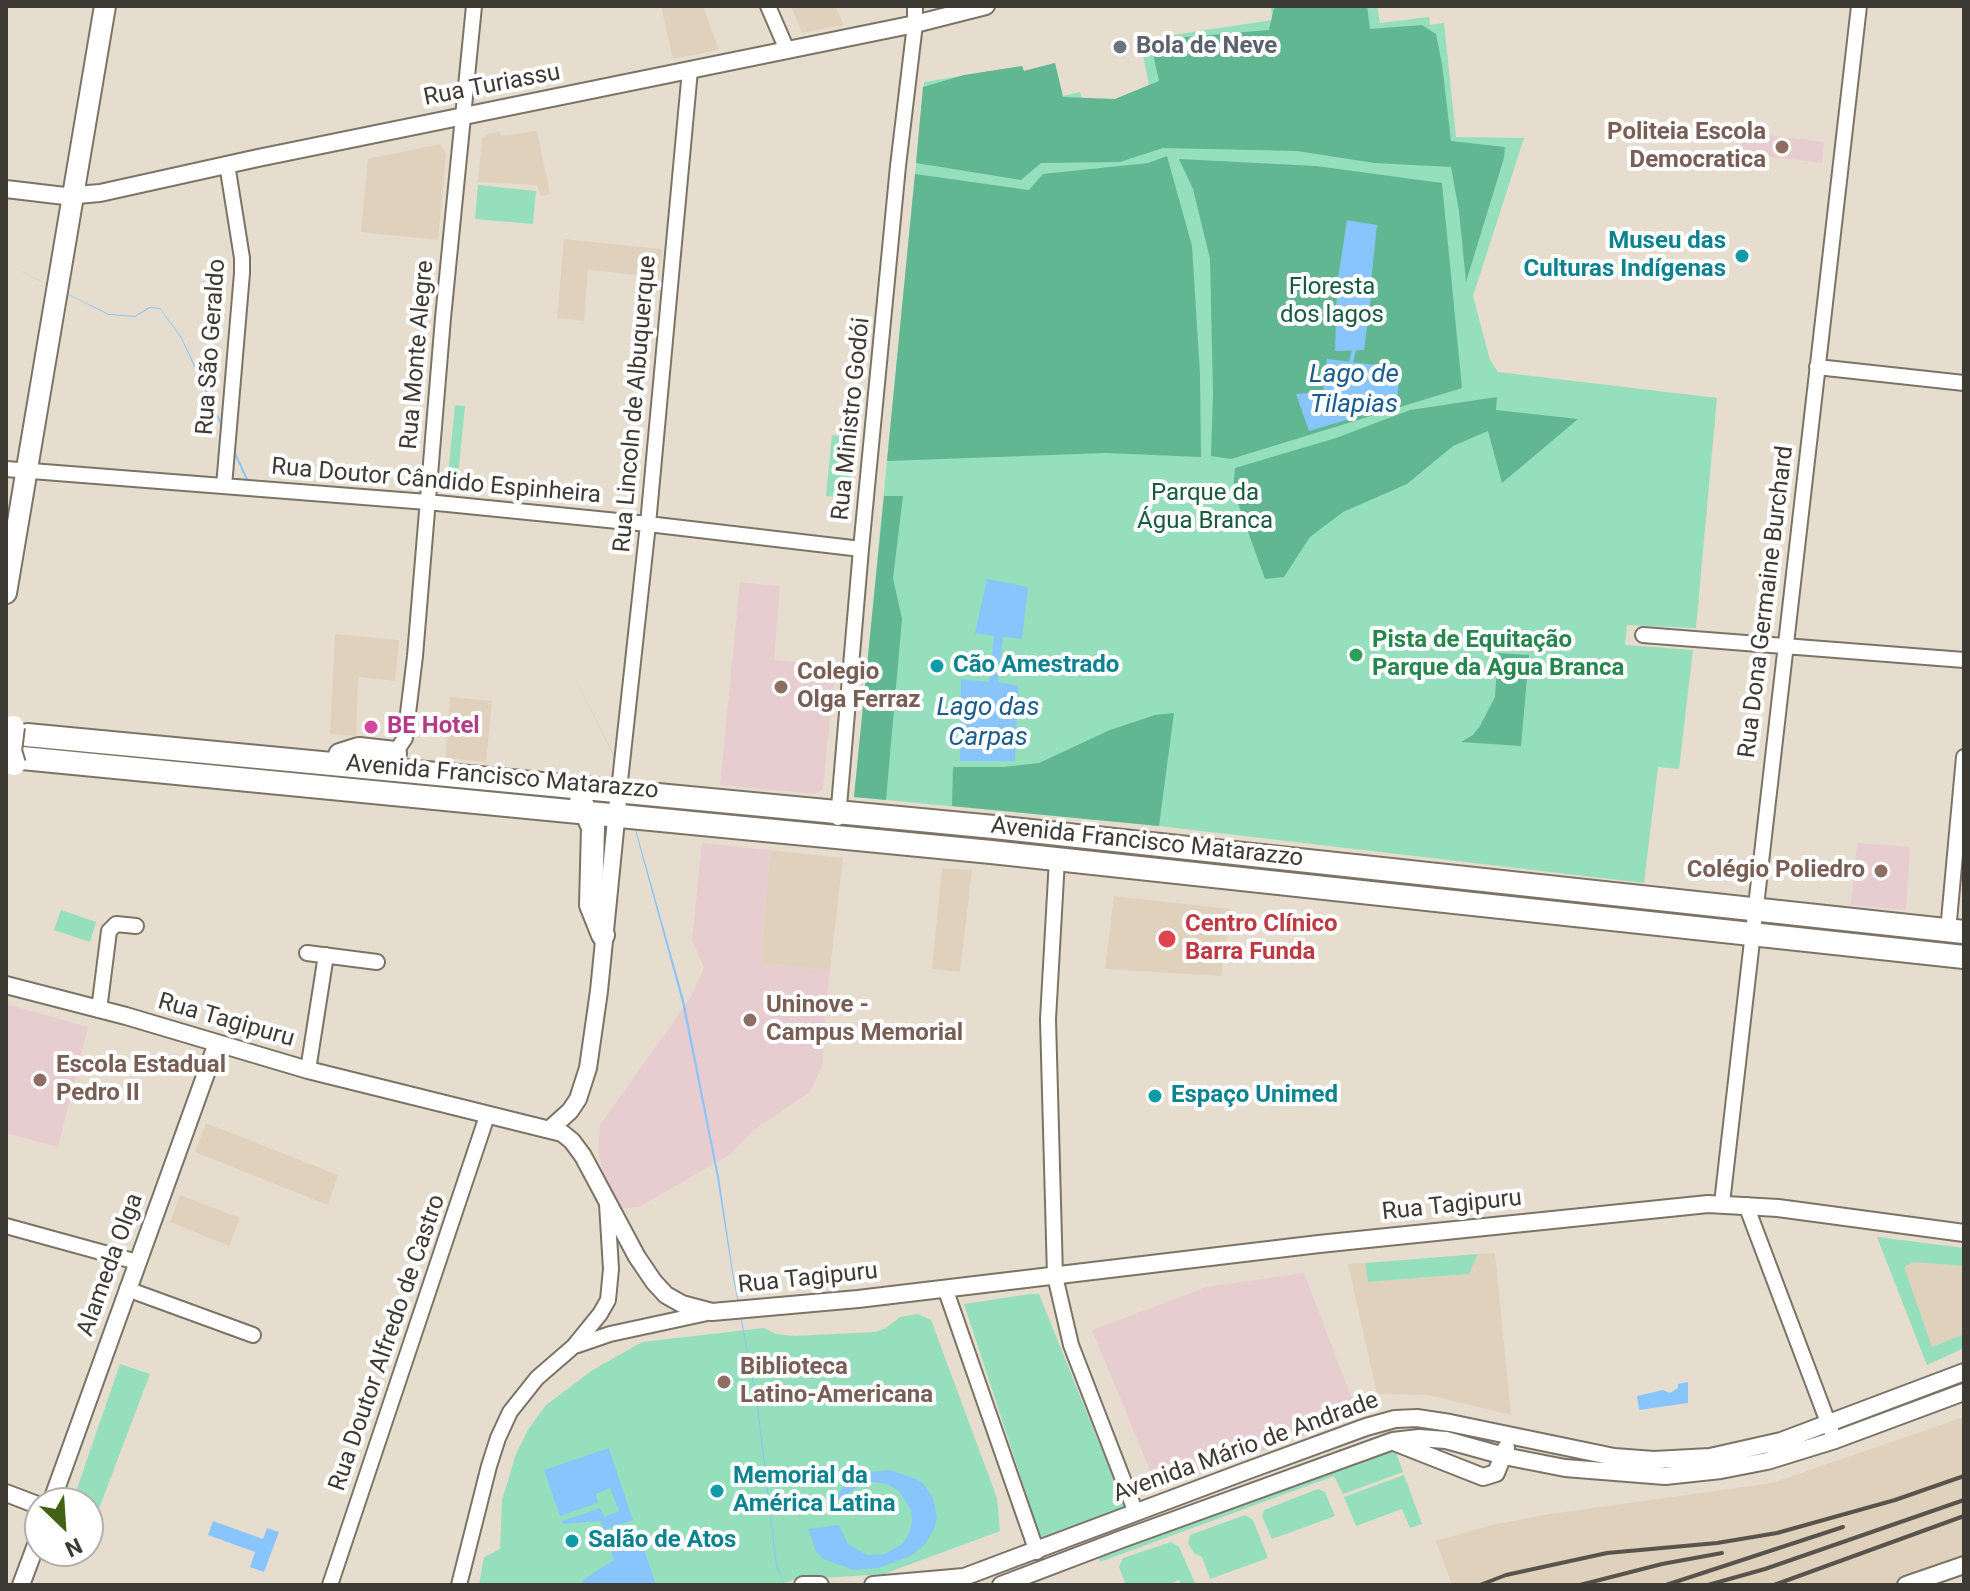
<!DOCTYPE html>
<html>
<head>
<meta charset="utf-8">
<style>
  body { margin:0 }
  #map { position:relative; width:1970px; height:1591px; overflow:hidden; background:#e7ddcf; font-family:Roboto,sans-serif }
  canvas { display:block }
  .frame { position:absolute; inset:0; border:8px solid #3d3933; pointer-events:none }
  .north { position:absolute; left:24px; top:1487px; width:80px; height:80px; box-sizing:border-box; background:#fff; border:2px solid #b1b0ad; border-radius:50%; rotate:155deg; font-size:22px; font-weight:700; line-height:32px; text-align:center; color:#3d3933 }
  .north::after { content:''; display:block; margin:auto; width:28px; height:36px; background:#436113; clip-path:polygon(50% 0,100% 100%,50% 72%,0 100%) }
</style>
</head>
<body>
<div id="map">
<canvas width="1970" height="1591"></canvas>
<div class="frame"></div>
<div class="north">N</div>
</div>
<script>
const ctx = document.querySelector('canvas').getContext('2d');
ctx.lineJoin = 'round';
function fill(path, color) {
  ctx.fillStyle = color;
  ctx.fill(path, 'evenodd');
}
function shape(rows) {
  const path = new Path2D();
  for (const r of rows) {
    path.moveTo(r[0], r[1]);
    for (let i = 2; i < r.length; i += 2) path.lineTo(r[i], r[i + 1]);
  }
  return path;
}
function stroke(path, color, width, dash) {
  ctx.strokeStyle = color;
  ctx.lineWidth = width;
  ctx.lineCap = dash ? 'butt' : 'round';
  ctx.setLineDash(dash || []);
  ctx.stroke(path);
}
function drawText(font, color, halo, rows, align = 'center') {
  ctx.font = font + ' Roboto,sans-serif';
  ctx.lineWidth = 8;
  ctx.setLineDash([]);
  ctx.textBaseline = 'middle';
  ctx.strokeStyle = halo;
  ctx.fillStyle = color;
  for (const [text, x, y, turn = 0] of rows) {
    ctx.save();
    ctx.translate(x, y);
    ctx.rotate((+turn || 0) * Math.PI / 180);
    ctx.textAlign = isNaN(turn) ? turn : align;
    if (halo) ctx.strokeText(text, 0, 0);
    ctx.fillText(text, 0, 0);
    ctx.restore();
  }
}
fill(shape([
  [661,6,703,6,719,50,673,59],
  [791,6,835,6,844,25,802,33],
  [500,131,501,136,537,131,550,194,541,196,537,185,478,182,482,139,486,135],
  [440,144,446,154,438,240,361,232,368,159],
  [564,239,662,249,659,277,588,270,584,321,557,318],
  [335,634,399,640,395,681,358,677,356,736,330,734],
  [450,697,492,701,486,762,445,758],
  [770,850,843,858,830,970,761,964],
  [942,868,972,870,960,972,932,969],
  [1114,896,1230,909,1221,976,1105,969],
  [206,1123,338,1175,328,1205,195,1152],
  [180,1195,240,1218,229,1246,170,1222],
  [1877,1237,1964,1248,1964,1348,1927,1365],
  [1495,1253,1511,1415,1428,1395,1377,1394,1348,1264,1365,1263,1369,1282,1469,1274,1478,1254],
  [1964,1417,1964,1557,1893,1585,1452,1585,1436,1541,1492,1525,1543,1515,1772,1483]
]), '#e0d1bd');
fill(shape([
  [1742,132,1824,142,1822,163,1740,153],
  [740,582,780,586,774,660,835,666,823,789,816,794,720,785],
  [702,843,770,850,761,964,830,970,824,1029,823,1064,810,1092,754,1130,729,1155,639,1207,619,1209,604,1177,598,1151,600,1125,691,997,704,968,692,940],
  [1857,843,1910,847,1906,910,1851,905],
  [6,1004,88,1027,58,1147,6,1133],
  [1304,1273,1358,1415,1158,1490,1092,1330,1207,1287]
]), '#e7cdd0');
fill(shape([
  [1271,6,1377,6,1380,23,1429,17,1430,25,1444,23,1456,137,1524,138,1473,296,1490,360,1498,372,1717,398,1696,628,1627,625,1625,645,1693,650,1679,769,1658,767,1644,883,1159,826,854,797,924,82,1022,66,1024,71,1055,63,1063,96,1080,92,1082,99,1115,99,1149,85,1140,40,1272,20],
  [478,185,536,191,533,224,475,219],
  [455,405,465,406,458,476,448,475],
  [832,435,857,438,849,498,826,496],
  [61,910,96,922,90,942,54,930],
  [1877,1237,1964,1248,1964,1266,1914,1262,1904,1267,1932,1347,1964,1334,1964,1348,1927,1365],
  [1478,1254,1469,1274,1368,1282,1365,1263],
  [1030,1294,1039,1294,1126,1510,1042,1542,964,1304],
  [918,1314,931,1320,997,1498,1000,1531,884,1574,794,1580,777,1585,479,1585,484,1557,500,1549,502,1500,516,1454,528,1430,545,1406,591,1371,642,1342,764,1328,776,1334,795,1336,875,1332,886,1328,900,1317],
  [120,1364,150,1374,95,1519,88,1516,88,1503,72,1503],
  [1394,1447,1403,1472,1343,1494,1334,1476,1100,1562,1098,1556],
  [1404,1475,1422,1524,1410,1528,1402,1509,1356,1526,1344,1497],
  [1318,1489,1325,1492,1335,1516,1272,1539,1262,1516,1264,1510],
  [1245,1515,1253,1520,1268,1558,1210,1579,1202,1557,1194,1553,1188,1543,1190,1535],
  [1171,1542,1179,1547,1196,1585,1181,1585,1179,1580,1168,1585,1126,1585,1119,1567,1123,1558]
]), '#96dfbc');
fill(shape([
  [1285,6,1367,6,1370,29,1422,25,1436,34,1442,64,1451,141,1505,147,1504,158,1466,282,1459,211,1451,167,1374,163,1297,151,1163,148,1120,162,1041,163,1021,180,916,163,923,87,964,75,1022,66,1024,71,1055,63,1063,97,1115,99,1159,81,1150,40,1269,30,1274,8],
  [1167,156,1192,246,1200,374,1201,457,1106,453,887,461,915,174,1029,190,1043,174,1148,163],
  [1179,159,1316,166,1442,183,1462,388,1231,459,1211,456,1213,394,1210,259,1193,189],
  [1497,397,1496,410,1578,419,1502,483,1488,431,1453,446,1407,484,1343,512,1310,537,1284,577,1265,579,1233,490,1235,468,1336,438,1410,410],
  [884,496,903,496,893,578,902,619,886,800,854,797],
  [1498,653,1529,655,1521,746,1461,742,1473,735,1480,726,1495,697],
  [1174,713,1159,826,952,806,953,767,1003,767,1039,763,1110,730,1155,715]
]), '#61b791');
fill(shape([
  [1347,220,1377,225,1370,291,1337,285],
  [6,264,109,314,135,316,149,307,160,308,182,338,255,494,403,502,439,545,526,579,536,649,569,667,616,759,684,1000,719,1177,733,1272,758,1406,777,1565,785,1585,776,1566,757,1407,732,1272,717,1177,682,1002,616,760,569,667,536,649,526,579,439,545,403,502,253,495,181,338,160,309,150,308,135,317,109,315],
  [1337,291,1371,297,1364,350,1335,351],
  [1327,359,1401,368,1396,405,1309,431,1296,394,1323,392],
  [987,579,1028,587,1022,639,1003,637,998,682,1018,686,1015,761,960,761,961,679,989,682,994,636,975,633],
  [1688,1382,1688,1403,1639,1410,1637,1396,1663,1390,1670,1393,1678,1388,1678,1384],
  [609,1448,633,1520,604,1530,600,1521,563,1524,562,1521,600,1508,604,1517,619,1511,610,1488,596,1494,598,1503,560,1516,544,1470],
  [890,1470,916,1479,923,1483,933,1498,937,1517,935,1527,926,1543,911,1556,878,1568,854,1570,823,1559,816,1551,808,1529,839,1525,848,1544,867,1555,885,1554,902,1544,909,1534,912,1522,911,1510,899,1491,887,1484,874,1482,860,1485,849,1493,842,1503,834,1500,843,1487,856,1478,869,1472],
  [213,1521,263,1539,267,1528,279,1532,264,1572,250,1567,255,1552,208,1535],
  [641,1540,656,1585,584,1585,583,1580,614,1560,611,1551]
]), '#88c5fd');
stroke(shape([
  [1354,294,1354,288],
  [1351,362,1354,350]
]), '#88c5fd', 4);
const minor = shape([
  [768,6,787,50],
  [1817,367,1964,383],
  [6,469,427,502,648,524,861,549],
  [224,486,242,273,242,258,227,164],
  [1643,635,1964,660],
  [395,753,405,738,415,656,443,318,474,6],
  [619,790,648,524,690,70],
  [838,818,861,549,898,166,915,24,915,6],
  [1057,859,1048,1019,1055,1276,1071,1345,1136,1513],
  [1948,931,1964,757],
  [307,953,377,962],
  [99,1010,109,931,116,924,136,926],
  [308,1070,326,955],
  [1722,1203,1859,6],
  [1746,1205,1832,1433],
  [6,1226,137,1262],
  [945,1288,1037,1552],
  [127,1289,253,1335],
  [578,1345,610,1334,712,1312],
  [330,1585,487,1116],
  [459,1585,489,1466,498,1438,510,1412,537,1378,574,1346,600,1314,608,1300,611,1269,607,1204]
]);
const tertiary = shape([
  [6,189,65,196,100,193,258,158,915,24,986,6],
  [6,985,126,1016,308,1070,562,1133,572,1141,583,1156,637,1257,654,1282,666,1295,682,1304,712,1312,858,1299,1319,1244,1708,1204,1778,1208,1964,1233],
  [550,1129,570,1111,578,1099,588,1068,599,991,619,790],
  [1394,1442,1483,1477,1496,1473,1506,1448],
  [6,1493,40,1506],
  [51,1503,217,1043],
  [21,1585,40,1534],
  [803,1585,820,1585],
  [873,1585,964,1577,1246,1471,1366,1427,1395,1419,1417,1418,1450,1423,1614,1457,1654,1460,1710,1457,1781,1441,1964,1372],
  [1001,1585,1122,1539,1393,1441,1419,1438,1446,1440,1504,1456,1565,1468,1665,1476,1721,1470,1767,1461,1835,1440,1964,1392],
  [1906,1585,1964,1565]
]);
const secondary = shape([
  [6,593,105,6]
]);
const primary = shape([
  [27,735,994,827,1964,932],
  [340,755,359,749,395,753],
  [22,758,991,852,1964,957],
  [581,802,593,827,591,905,603,935]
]);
stroke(minor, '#7c7367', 18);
stroke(tertiary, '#7c7367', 20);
stroke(secondary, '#7c7367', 24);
stroke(primary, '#7c7367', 26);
stroke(minor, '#fff', 14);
stroke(tertiary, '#fff', 16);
stroke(secondary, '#fff', 20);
stroke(primary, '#fff', 22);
stroke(shape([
  [1480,1585,1506,1575,1607,1553,1717,1543,1777,1533,1895,1500,1964,1476],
  [1580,1585,1662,1564,1722,1553],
  [1666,1585,1843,1527],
  [1708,1585,1765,1569,1964,1500],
  [1774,1585,1964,1516]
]), '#58534c', 4);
const primaryBridge = shape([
  [13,727,10,751,14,764]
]);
stroke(primaryBridge, '#7c7367', 26, []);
stroke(primaryBridge, '#fff', 22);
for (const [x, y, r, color] of [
  [1120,47,8,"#6b7280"],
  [1782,147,8,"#8d6e63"],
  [1742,256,8,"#0f9aa8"],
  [1356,655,8,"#2e9e5b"],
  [937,666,8,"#0f9aa8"],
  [781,687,8,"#8d6e63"],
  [371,727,8,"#d1479c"],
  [1881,871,8,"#8d6e63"],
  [1167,939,10,"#e0444e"],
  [750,1020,8,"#8d6e63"],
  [40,1080,8,"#8d6e63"],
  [1155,1096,8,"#0f9aa8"],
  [724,1382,8,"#8d6e63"],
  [717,1491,8,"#0f9aa8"],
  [572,1541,8,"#0f9aa8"]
]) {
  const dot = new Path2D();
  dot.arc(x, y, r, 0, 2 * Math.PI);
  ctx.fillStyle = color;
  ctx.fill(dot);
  stroke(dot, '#fff', 3);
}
drawText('bold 24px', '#5b616d', '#fff', [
  ["Bola de Neve",1136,47]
], 'left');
drawText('24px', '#3d3933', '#fff', [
  ["Rua Turiassu",492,86,-11],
  ["Rua São Geraldo",212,347,-86],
  ["Rua Monte Alegre",418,355,-85],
  ["Rua Lincoln de Albuquerque",636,404,-85],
  ["Rua Ministro Godói",852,419,-84],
  ["Rua Doutor Cândido Espinheira",436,482,5],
  ["Rua Dona Germaine Burchard",1767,602,-83],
  ["Avenida Francisco Matarazzo",502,778,5],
  ["Avenida Francisco Matarazzo",1147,843,6],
  ["Rua Tagipuru",226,1021,16],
  ["Rua Tagipuru",1452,1206,-6],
  ["Alameda Olga",111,1265,-70],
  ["Rua Tagipuru",808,1279,-6],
  ["Rua Doutor Alfredo de Castro",388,1343,-71],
  ["Avenida Mário de Andrade",1246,1448,-20]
]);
drawText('bold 24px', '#785e54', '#fff', [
  ["Politeia Escola",1766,133,"right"],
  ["Democratica",1766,161,"right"],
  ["Colegio",797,673],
  ["Olga Ferraz",797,701],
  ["Colégio Poliedro",1865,871,"right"],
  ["Uninove -",766,1006],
  ["Campus Memorial",766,1034],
  ["Escola Estadual",56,1066],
  ["Pedro II",56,1094],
  ["Biblioteca",740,1368],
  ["Latino-Americana",740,1396]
], 'left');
drawText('bold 24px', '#0d838f', '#fff', [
  ["Museu das",1726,242,"right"],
  ["Culturas Indígenas",1726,270,"right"],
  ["Cão Amestrado",953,666],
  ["Espaço Unimed",1171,1096],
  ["Memorial da",733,1477],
  ["América Latina",733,1505],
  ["Salão de Atos",588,1541]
], 'left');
drawText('24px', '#175a40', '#fff', [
  ["Floresta",1332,288],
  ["dos lagos",1332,316],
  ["Parque da",1205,494],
  ["Água Branca",1205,522]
]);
drawText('bold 24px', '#27864d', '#fff', [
  ["Pista de Equitação",1372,641],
  ["Parque da Agua Branca",1372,669]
], 'left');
drawText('bold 24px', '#b23c85', '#fff', [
  ["BE Hotel",387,727]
], 'left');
drawText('bold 24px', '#be3a42', '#fff', [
  ["Centro Clínico",1185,925],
  ["Barra Funda",1185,953]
], 'left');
drawText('italic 26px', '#1a5c8f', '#fff', [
  ["Lago de",1354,375],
  ["Tilapias",1354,405],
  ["Lago das",988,708],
  ["Carpas",988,738]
]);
</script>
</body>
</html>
